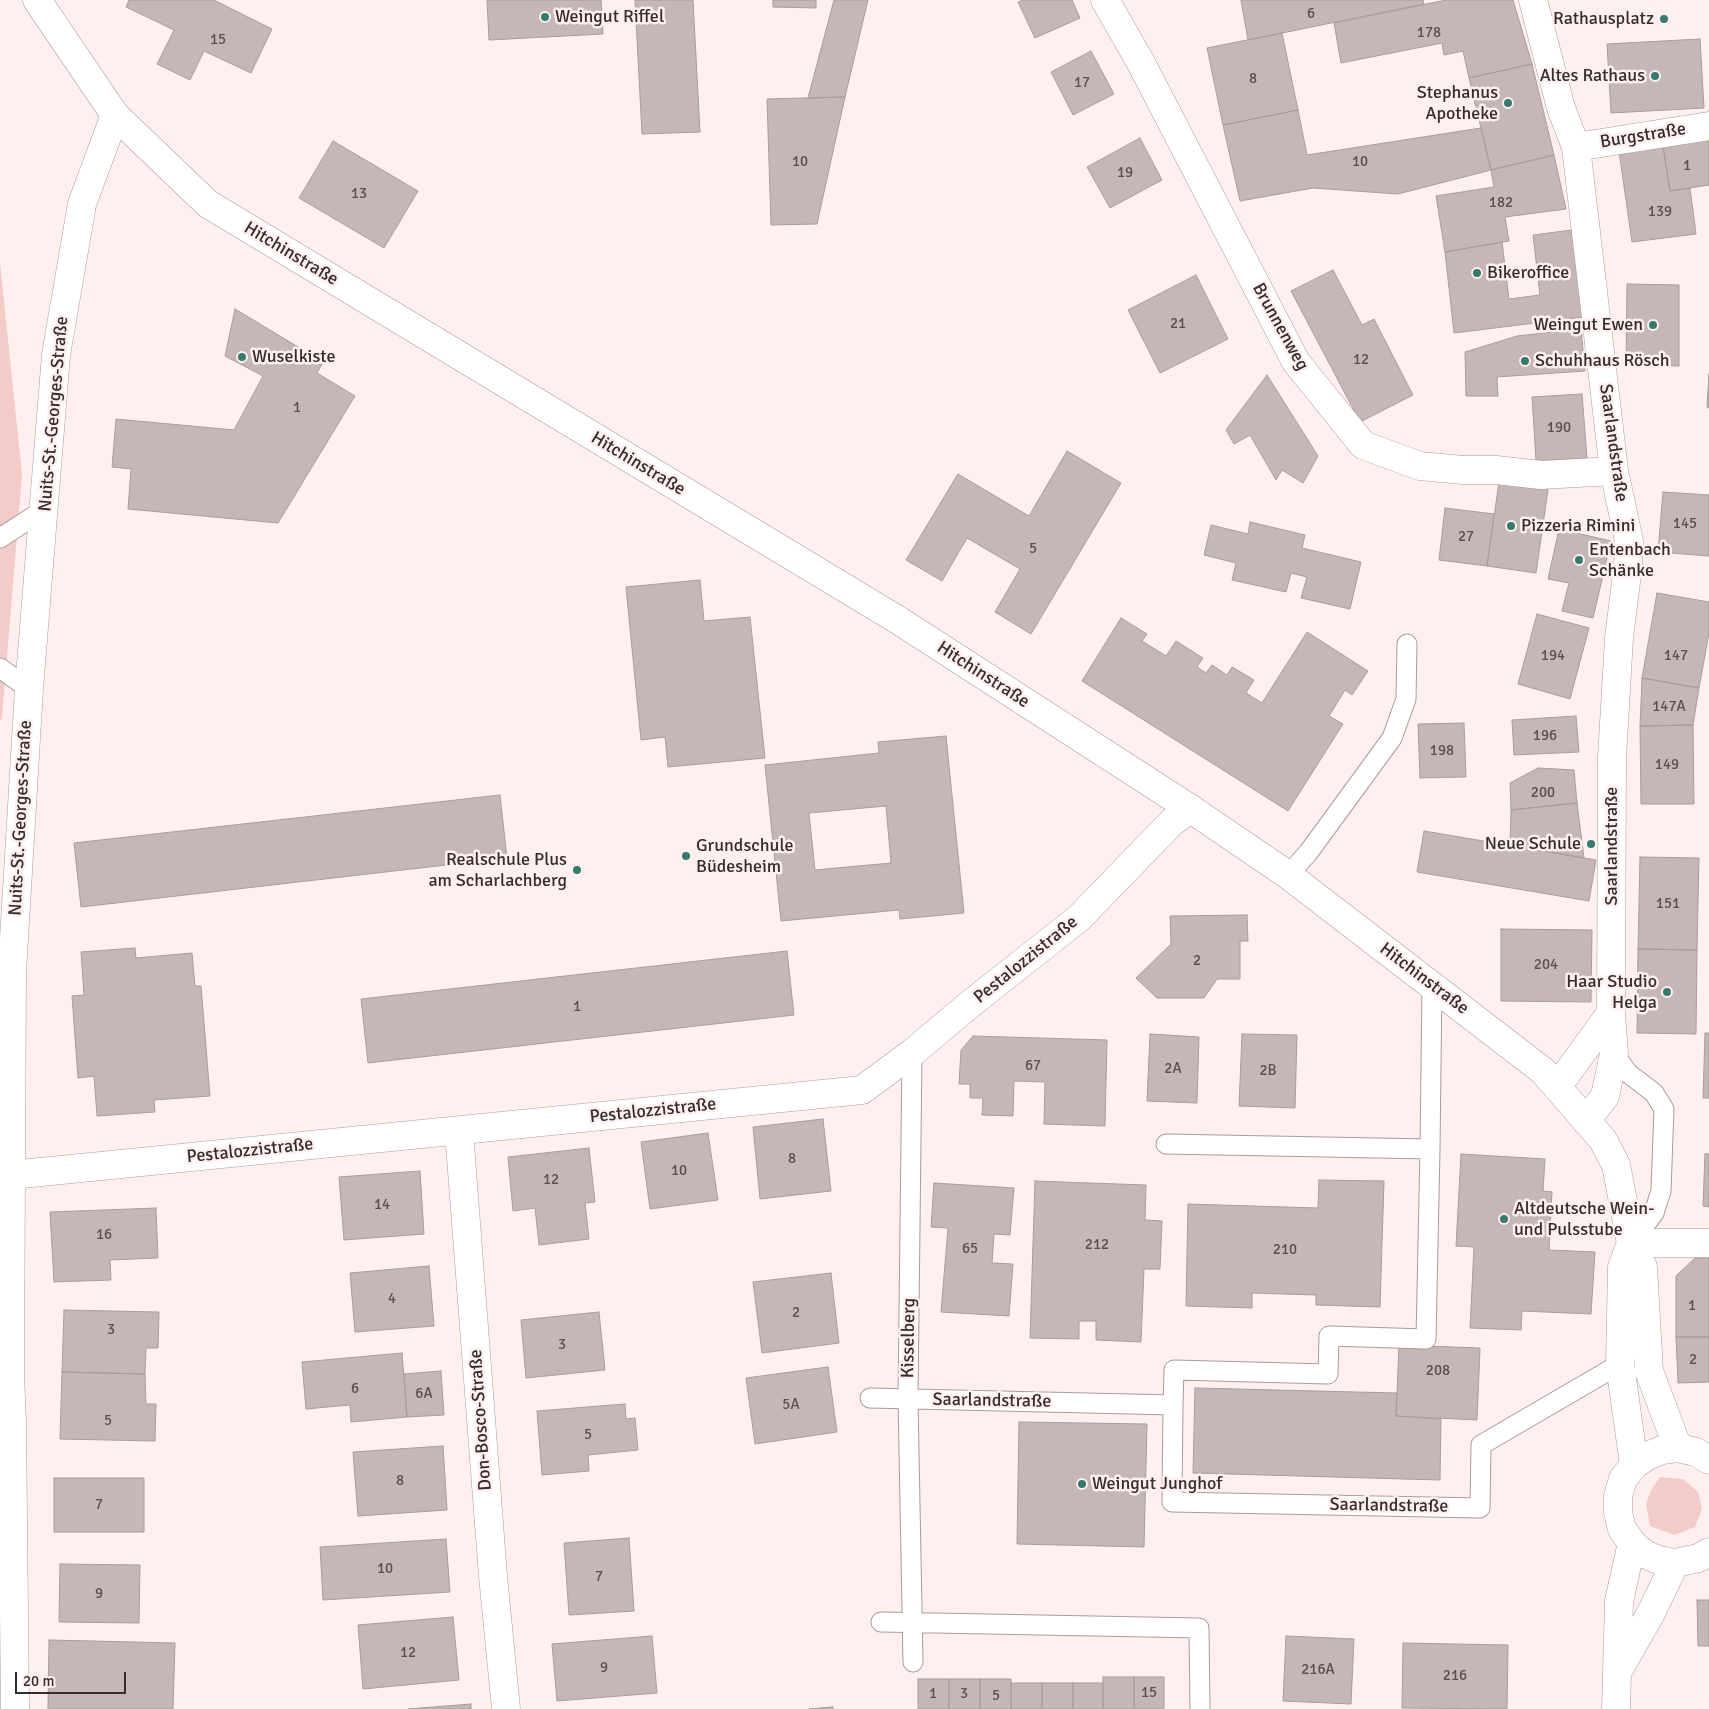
<!DOCTYPE html>
<html>
<head>
<meta charset="utf-8">
<style>
  body { margin:0 }
  #map { position:relative; width:1709px; height:1709px; overflow:hidden; background:#ffefee; font-family:Signika,sans-serif }
  canvas { display:block }
  .scale { position:absolute; left:15px; top:1672px; width:111px; height:22px; box-sizing:border-box; border:2px solid #332d2d; border-top:0; padding-left:6px; font-size:15px; line-height:18px; white-space:nowrap; color:#332d2d; -webkit-text-stroke:4px #ffefee; paint-order:stroke }
</style>
</head>
<body>
<div id="map">
<canvas width="1709" height="1709"></canvas>
<div class="scale">20 m</div>
</div>
<script>
const ctx = document.querySelector('canvas').getContext('2d');
ctx.lineJoin = 'round';
function fill(path, color) {
  ctx.fillStyle = color;
  ctx.fill(path, 'evenodd');
}
function shape(rows) {
  const path = new Path2D();
  for (const r of rows) {
    path.moveTo(r[0], r[1]);
    for (let i = 2; i < r.length; i += 2) path.lineTo(r[i], r[i + 1]);
  }
  return path;
}
function stroke(path, color, width, dash) {
  ctx.strokeStyle = color;
  ctx.lineWidth = width;
  ctx.lineCap = dash ? 'butt' : 'round';
  ctx.setLineDash(dash || []);
  ctx.stroke(path);
}
function drawText(font, color, halo, rows, align = 'center') {
  ctx.font = font + ' Signika,sans-serif';
  ctx.lineWidth = 5;
  ctx.setLineDash([]);
  ctx.textBaseline = 'middle';
  ctx.strokeStyle = halo;
  ctx.fillStyle = color;
  for (const [text, x, y, turn = 0] of rows) {
    ctx.save();
    ctx.translate(x, y);
    ctx.rotate((+turn || 0) * Math.PI / 180);
    ctx.textAlign = isNaN(turn) ? turn : align;
    if (halo) ctx.strokeText(text, 0, 0);
    ctx.fillText(text, 0, 0);
    ctx.restore();
  }
}
fill(shape([
  [0,263,22,474,2,718,0,721],
  [1660,1477,1683,1479,1698,1492,1702,1509,1695,1527,1674,1535,1650,1526,1646,1504,1651,1490]
]), '#f3cbc8');
const building = shape([
  [129,0,214,0,272,29,251,73,204,51,190,80,157,64,174,30,126,7,129,0],
  [487,0,601,0,603,34,489,40,487,0],
  [635,0,693,0,700,132,642,134,635,0],
  [773,0,816,0,816,8,773,7,773,0],
  [834,0,868,0,845,97,808,98,834,0],
  [1023,0,1072,0,1080,18,1035,38,1018,2,1023,0],
  [1241,0,1423,0,1424,4,1248,40,1241,0],
  [1446,0,1513,0,1532,64,1469,78,1463,51,1444,55,1442,43,1341,63,1334,23,1446,0],
  [1282,33,1298,110,1223,125,1207,48,1282,33],
  [1700,39,1704,108,1611,113,1607,44,1700,39],
  [1091,51,1114,94,1073,115,1051,72,1091,51],
  [1532,64,1554,155,1491,170,1469,78,1532,64],
  [845,97,817,224,771,225,767,99,845,97],
  [1298,110,1307,155,1481,128,1491,170,1398,194,1313,188,1240,201,1223,125,1298,110],
  [1140,138,1162,180,1110,208,1087,167,1140,138],
  [1709,139,1709,185,1670,191,1663,146,1709,139],
  [333,141,418,191,384,248,299,198,333,141],
  [1663,146,1670,191,1690,188,1696,234,1632,242,1619,151,1663,146],
  [1554,155,1566,209,1505,217,1509,241,1445,252,1436,196,1494,187,1491,170,1554,155],
  [1572,230,1584,317,1454,333,1445,252,1502,242,1509,299,1540,295,1533,235,1572,230],
  [1333,270,1362,325,1374,319,1413,395,1360,422,1291,291,1333,270],
  [1196,275,1228,339,1160,373,1128,310,1196,275],
  [1627,284,1679,285,1679,366,1626,365,1627,284],
  [235,309,323,362,317,373,355,396,278,523,128,509,131,469,112,467,116,419,234,430,263,376,225,356,235,309],
  [1581,329,1585,371,1497,377,1498,396,1466,396,1465,352,1517,336,1581,329],
  [1709,374,1709,408,1707,407,1709,374],
  [1267,375,1318,456,1303,483,1282,470,1276,480,1250,435,1234,444,1226,430,1267,375],
  [1582,394,1587,458,1536,461,1532,397,1582,394],
  [1067,451,1121,483,1031,634,995,612,1020,569,967,538,942,581,906,560,958,474,1029,516,1067,451],
  [1500,475,1549,483,1536,573,1487,566,1500,475],
  [1663,492,1709,495,1709,556,1658,552,1663,492],
  [1445,508,1494,514,1487,566,1439,560,1445,508],
  [1250,522,1305,535,1302,548,1361,562,1350,609,1301,598,1307,577,1291,573,1286,592,1232,580,1236,563,1204,555,1211,525,1248,534,1250,522],
  [1559,529,1611,541,1593,618,1562,611,1569,583,1548,579,1559,529],
  [700,580,704,621,750,617,765,758,668,767,665,737,641,740,626,587,700,580],
  [1657,593,1709,602,1709,633,1699,688,1642,678,1657,593],
  [1537,614,1589,628,1570,699,1518,684,1537,614],
  [1121,618,1147,634,1142,641,1166,656,1176,641,1203,658,1197,667,1206,673,1212,665,1227,675,1232,667,1254,680,1246,693,1262,703,1307,632,1368,671,1352,695,1345,690,1329,716,1343,724,1288,811,1082,681,1121,618],
  [1642,678,1699,688,1693,725,1640,726,1642,678],
  [1576,716,1579,752,1514,755,1512,720,1576,716],
  [1464,723,1466,777,1420,778,1418,724,1464,723],
  [1693,725,1694,804,1641,804,1640,726,1693,725],
  [946,736,964,913,900,919,899,910,781,921,765,765,879,753,878,742,946,736],
  [886,806,891,863,815,870,809,813,886,806],
  [1538,768,1574,770,1577,803,1511,810,1510,783,1538,768],
  [500,795,507,858,81,907,74,843,500,795],
  [1577,803,1584,858,1510,845,1511,810,1577,803],
  [1424,831,1596,860,1589,901,1417,872,1424,831],
  [1640,857,1699,858,1697,950,1638,949,1640,857],
  [1247,915,1248,941,1240,941,1240,979,1217,979,1204,998,1157,998,1136,978,1171,944,1170,916,1247,915],
  [1501,929,1592,930,1591,1002,1501,1001,1501,929],
  [135,948,136,958,192,953,195,986,201,986,210,1096,154,1100,155,1112,97,1116,94,1076,78,1078,72,996,84,995,81,952,135,948],
  [1638,949,1697,950,1696,1034,1637,1033,1638,949],
  [787,951,794,1015,368,1063,361,999,787,951],
  [1705,1033,1709,1033,1709,1098,1703,1098,1705,1033],
  [1150,1034,1199,1037,1197,1103,1147,1101,1150,1034],
  [1242,1034,1297,1035,1295,1108,1239,1106,1242,1034],
  [973,1036,1107,1040,1105,1126,1044,1124,1045,1082,1014,1081,1013,1116,982,1115,983,1098,970,1098,970,1084,959,1084,961,1050,973,1036],
  [823,1119,831,1191,760,1199,753,1127,823,1119],
  [708,1133,718,1200,650,1209,641,1142,708,1133],
  [589,1148,595,1202,585,1203,589,1239,539,1245,535,1208,513,1211,508,1157,589,1148],
  [1461,1154,1545,1159,1543,1191,1552,1192,1549,1250,1595,1252,1591,1314,1522,1311,1521,1330,1470,1328,1474,1247,1456,1246,1461,1154],
  [1705,1154,1709,1154,1709,1207,1703,1206,1705,1154],
  [420,1171,424,1234,344,1240,339,1177,420,1171],
  [1319,1180,1384,1181,1380,1307,1316,1305,1316,1295,1252,1293,1252,1308,1186,1306,1188,1204,1318,1208,1319,1180],
  [1035,1181,1146,1185,1145,1220,1162,1221,1160,1269,1144,1269,1141,1342,1096,1340,1096,1321,1079,1321,1079,1339,1030,1338,1035,1181],
  [934,1183,1014,1188,1010,1235,994,1234,992,1263,1013,1264,1009,1316,941,1312,948,1228,931,1227,934,1183],
  [156,1208,158,1258,110,1260,111,1280,54,1282,50,1212,156,1208],
  [1695,1258,1709,1258,1709,1337,1676,1337,1676,1276,1695,1258],
  [429,1266,434,1326,355,1332,350,1273,429,1266],
  [831,1273,839,1343,762,1353,753,1282,831,1273],
  [64,1310,159,1312,158,1348,146,1348,145,1374,62,1372,64,1310],
  [599,1312,605,1370,526,1378,521,1320,599,1312],
  [1676,1337,1709,1337,1709,1382,1678,1383,1676,1337],
  [1399,1345,1480,1348,1477,1420,1396,1416,1399,1345],
  [402,1353,407,1417,351,1422,350,1405,306,1409,302,1362,402,1353],
  [828,1367,837,1432,755,1444,746,1378,828,1367],
  [441,1371,444,1415,407,1417,404,1374,441,1371],
  [62,1372,145,1374,146,1404,156,1404,155,1441,60,1439,62,1372],
  [1195,1388,1397,1393,1396,1416,1441,1419,1440,1480,1193,1473,1195,1388],
  [625,1404,626,1419,635,1418,638,1450,588,1455,589,1471,542,1475,537,1411,625,1404],
  [1019,1422,1147,1424,1144,1547,1017,1544,1019,1422],
  [443,1446,447,1510,358,1516,353,1452,443,1446],
  [54,1478,144,1478,144,1532,54,1532,54,1478],
  [629,1538,634,1611,569,1615,564,1543,629,1538],
  [446,1539,450,1592,323,1600,320,1547,446,1539],
  [60,1564,140,1565,139,1623,59,1622,60,1564],
  [1697,1600,1709,1600,1709,1646,1698,1646,1697,1600],
  [453,1617,459,1680,363,1689,358,1625,453,1617],
  [652,1636,657,1693,557,1701,552,1644,652,1636],
  [1286,1636,1354,1639,1351,1704,1283,1701,1286,1636],
  [49,1640,175,1643,173,1709,48,1709,49,1640],
  [1403,1643,1508,1645,1507,1709,1402,1708,1403,1643],
  [1103,1677,1134,1677,1134,1709,1103,1709,1103,1677],
  [1134,1677,1164,1677,1164,1709,1134,1709,1134,1677],
  [918,1679,949,1679,949,1709,918,1709,918,1679],
  [949,1679,980,1679,980,1709,949,1709,949,1679],
  [980,1679,1011,1679,1011,1709,980,1709,980,1679],
  [1011,1683,1042,1683,1042,1709,1011,1709,1011,1683],
  [1042,1683,1073,1683,1073,1709,1042,1709,1042,1683],
  [1073,1683,1103,1683,1103,1709,1073,1709,1073,1683],
  [471,1704,471,1709,408,1709,471,1704],
  [833,1707,833,1709,809,1709,833,1707]
]);
fill(building, '#c6b7b6');
stroke(building, '#aa9c9b', 1);
const lane = shape([
  [0,538,45,509],
  [0,668,29,689],
  [1288,875,1308,853,1392,738,1406,699,1407,644],
  [912,1053,908,1399,913,1662],
  [1614,1054,1628,1073,1654,1093,1664,1109,1661,1191,1654,1213,1631,1243],
  [1166,1144,1430,1149,1432,985],
  [870,1398,1173,1405,1174,1370,1328,1374,1329,1336,1426,1339,1430,1149],
  [1173,1405,1172,1502,1480,1508,1481,1445,1620,1364],
  [881,1622,1199,1628,1200,1709]
]);
const street = shape([
  [1105,0,1141,63,1296,362,1363,445,1420,466,1463,470,1496,470,1541,475,1614,471],
  [1533,0,1561,108,1576,147,1614,471,1629,541,1628,566,1619,638,1612,758,1611,1013,1614,1054,1605,1096,1586,1121],
  [1576,147,1709,126],
  [1557,1087,1611,1013],
  [459,1131,493,1576,506,1709],
  [11,1175,862,1090,912,1053,969,1005,1079,918,1172,822,1191,809],
  [15,1709,12,1422,10,1374,12,972,29,689,56,355,82,204,115,115]
]);
const secondary = shape([
  [37,0,115,115,208,204,898,620,1191,809,1288,875,1543,1071,1603,1140,1616,1165,1631,1243,1643,1267,1649,1371,1678,1448],
  [1631,1243,1622,1267,1620,1364,1634,1465],
  [1631,1243,1709,1243],
  [1709,1460,1696,1452,1678,1448,1662,1450,1647,1456,1634,1465,1623,1479,1618,1496,1618,1512,1622,1529,1632,1543,1644,1554,1659,1560,1675,1563,1699,1558,1709,1552],
  [1619,1669,1651,1613,1675,1563],
  [1616,1709,1619,1601,1632,1543]
]);
stroke(lane, '#aa9c9b', 21);
stroke(street, '#aa9c9b', 29);
stroke(secondary, '#aa9c9b', 29);
stroke(lane, '#fff', 19);
stroke(street, '#fff', 28);
stroke(secondary, '#fff', 28);
for (const [x, y, r, color] of [
  [545,17,5,"#367a6e"],
  [1664,19,5,"#367a6e"],
  [1655,76,5,"#367a6e"],
  [1508,103,5,"#367a6e"],
  [1477,273,5,"#367a6e"],
  [1653,325,5,"#367a6e"],
  [242,357,5,"#367a6e"],
  [1525,361,5,"#367a6e"],
  [1511,526,5,"#367a6e"],
  [1579,560,5,"#367a6e"],
  [1591,844,5,"#367a6e"],
  [686,856,5,"#367a6e"],
  [577,870,5,"#367a6e"],
  [1667,992,5,"#367a6e"],
  [1504,1219,5,"#367a6e"],
  [1082,1484,5,"#367a6e"]
]) {
  const dot = new Path2D();
  dot.arc(x, y, r, 0, 2 * Math.PI);
  ctx.fillStyle = color;
  ctx.fill(dot);
  stroke(dot, '#ffefee', 2);
}
drawText('15px', '#58504f', null, [
  ["6",1311,14],
  ["178",1429,33],
  ["15",218,40],
  ["8",1253,79],
  ["17",1082,83],
  ["10",800,162],
  ["10",1360,162],
  ["1",1687,166],
  ["19",1125,173],
  ["13",359,194],
  ["182",1501,203],
  ["139",1660,212],
  ["21",1178,324],
  ["12",1361,360],
  ["1",297,408],
  ["190",1559,428],
  ["145",1685,524],
  ["27",1466,537],
  ["5",1033,549],
  ["194",1553,656],
  ["147",1676,656],
  ["147A",1669,707],
  ["196",1545,736],
  ["198",1442,751],
  ["149",1667,765],
  ["200",1543,793],
  ["151",1668,904],
  ["2",1197,961],
  ["204",1546,965],
  ["1",577,1007],
  ["67",1033,1066],
  ["2A",1173,1069],
  ["2B",1268,1071],
  ["8",792,1159],
  ["10",679,1171],
  ["12",551,1180],
  ["14",382,1205],
  ["16",104,1235],
  ["212",1097,1245],
  ["65",970,1249],
  ["210",1285,1250],
  ["4",392,1299],
  ["1",1692,1306],
  ["2",796,1313],
  ["3",111,1330],
  ["3",562,1345],
  ["2",1693,1360],
  ["208",1438,1371],
  ["6",355,1389],
  ["6A",424,1394],
  ["5A",791,1405],
  ["5",108,1421],
  ["5",588,1435],
  ["8",400,1481],
  ["7",99,1505],
  ["10",385,1569],
  ["7",599,1577],
  ["9",99,1594],
  ["12",408,1653],
  ["9",604,1668],
  ["216A",1318,1670],
  ["216",1455,1676],
  ["15",1149,1693],
  ["1",933,1694],
  ["3",964,1694],
  ["5",996,1696]
]);
drawText('18px', '#332d2d', '#ffefee', [
  ["Weingut Riffel",555,17],
  ["Rathausplatz",1654,19,"right"],
  ["Altes Rathaus",1645,76,"right"],
  ["Stephanus",1498,93,"right"],
  ["Apotheke",1498,114,"right"],
  ["Bikeroffice",1487,273],
  ["Weingut Ewen",1643,325,"right"],
  ["Wuselkiste",252,357],
  ["Schuhhaus Rösch",1535,361],
  ["Pizzeria Rimini",1521,526],
  ["Entenbach",1589,550],
  ["Schänke",1589,571],
  ["Neue Schule",1581,844,"right"],
  ["Grundschule",696,846],
  ["Büdesheim",696,867],
  ["Realschule Plus",567,860,"right"],
  ["am Scharlachberg",567,881,"right"],
  ["Haar Studio",1657,982,"right"],
  ["Helga",1657,1003,"right"],
  ["Altdeutsche Wein-",1514,1209],
  ["und Pulsstube",1514,1230],
  ["Weingut Junghof",1092,1484]
], 'left');
drawText('18px', '#332d2d', '#ffefee', [
  ["Burgstraße",1643,136,-9],
  ["Hitchinstraße",291,254,31],
  ["Brunnenweg",1280,327,61],
  ["Nuits-St.-Georges-Straße",54,414,-85],
  ["Saarlandstraße",1613,443,82],
  ["Hitchinstraße",638,464,31],
  ["Hitchinstraße",983,675,33],
  ["Nuits-St.-Georges-Straße",21,818,-87],
  ["Saarlandstraße",1612,846,-90],
  ["Pestalozzistraße",1026,960,-39],
  ["Hitchinstraße",1424,979,37],
  ["Pestalozzistraße",653,1111,-6],
  ["Pestalozzistraße",250,1151,-6],
  ["Kisselberg",909,1338,-89],
  ["Saarlandstraße",992,1401,1],
  ["Don-Bosco-Straße",481,1420,-94],
  ["Saarlandstraße",1389,1506,1]
]);
</script>
</body>
</html>
